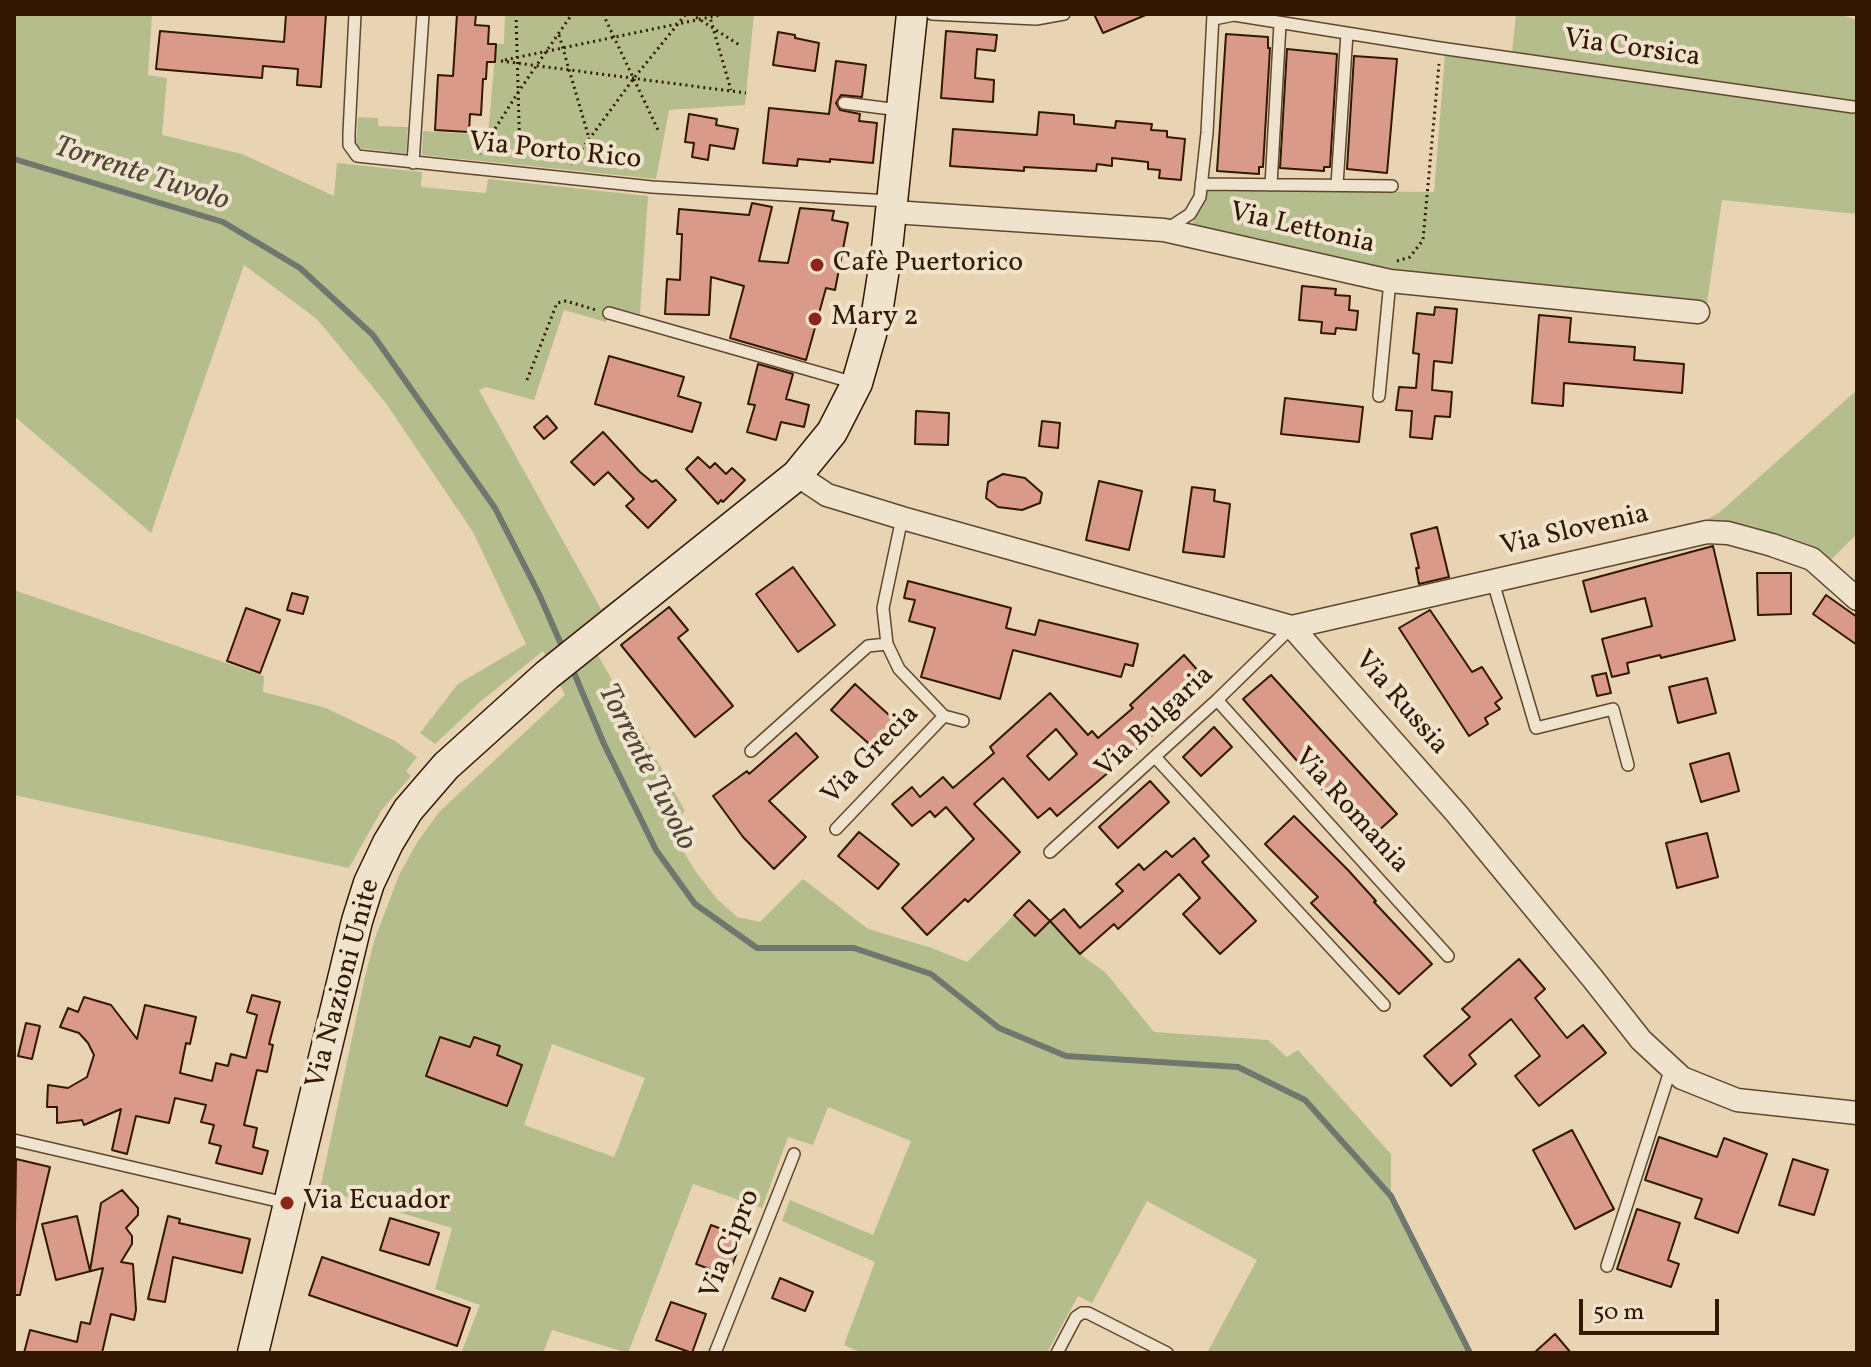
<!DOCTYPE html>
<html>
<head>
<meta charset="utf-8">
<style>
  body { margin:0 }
  #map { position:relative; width:1871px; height:1367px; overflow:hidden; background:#e8d4b2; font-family:Vollkorn,serif }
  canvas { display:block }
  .frame { position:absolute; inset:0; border:16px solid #321703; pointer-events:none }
  .scale { position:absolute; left:1579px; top:1299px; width:140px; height:36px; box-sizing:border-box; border:4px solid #321703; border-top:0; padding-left:10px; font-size:24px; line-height:28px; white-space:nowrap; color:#321703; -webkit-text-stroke:6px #f0e3cd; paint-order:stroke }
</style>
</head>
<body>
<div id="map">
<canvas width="1871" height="1367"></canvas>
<div class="frame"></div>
<div class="scale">50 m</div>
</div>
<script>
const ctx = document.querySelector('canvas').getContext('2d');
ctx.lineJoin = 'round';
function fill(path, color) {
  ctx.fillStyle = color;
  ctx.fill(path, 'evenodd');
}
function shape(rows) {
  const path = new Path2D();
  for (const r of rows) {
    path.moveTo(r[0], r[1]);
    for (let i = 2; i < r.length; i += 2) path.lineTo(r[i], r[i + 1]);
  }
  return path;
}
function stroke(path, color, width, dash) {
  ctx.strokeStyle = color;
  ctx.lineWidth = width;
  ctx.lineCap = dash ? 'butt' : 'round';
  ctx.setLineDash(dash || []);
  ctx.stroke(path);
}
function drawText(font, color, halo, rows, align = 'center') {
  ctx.font = font + ' Vollkorn,serif';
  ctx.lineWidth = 8;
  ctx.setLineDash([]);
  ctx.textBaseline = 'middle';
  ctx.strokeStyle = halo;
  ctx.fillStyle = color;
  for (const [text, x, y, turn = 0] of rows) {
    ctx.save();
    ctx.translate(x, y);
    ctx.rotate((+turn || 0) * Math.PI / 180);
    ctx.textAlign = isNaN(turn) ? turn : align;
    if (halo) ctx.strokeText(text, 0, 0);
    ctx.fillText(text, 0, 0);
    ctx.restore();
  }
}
fill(shape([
  [14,14,152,14,148,75,167,78,162,135,242,154,334,196,337,163,422,172,421,187,486,193,488,179,648,196,640,314,611,307,606,322,564,310,534,400,486,387,479,390,601,609,615,599,620,606,590,660,598,655,685,811,668,826,696,872,717,899,737,917,760,922,803,879,868,929,929,947,967,962,1014,915,1035,936,1050,921,1080,954,1106,973,1154,1032,1268,1040,1287,1057,1298,1050,1391,1154,1391,1196,1470,1353,1207,1353,1257,1260,1147,1201,1092,1303,1078,1296,1047,1353,862,1353,844,1345,875,1262,782,1221,790,1200,873,1235,911,1141,828,1107,813,1145,788,1137,762,1208,693,1184,628,1353,552,1330,543,1353,461,1353,480,1305,435,1289,452,1228,320,1189,365,977,375,938,400,873,418,841,440,811,565,695,543,651,480,702,435,744,420,733,458,684,526,644,473,532,385,402,317,319,244,265,151,533,14,416],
  [552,1044,645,1078,614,1157,524,1125],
  [505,14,754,14,745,105,669,110,656,179,422,155,423,131,488,135,496,44,504,44],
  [1516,14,1839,14,1857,20,1857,214,1722,200,1707,303,1697,306,1391,272,1337,263,1259,238,1217,233,1191,226,1205,198,1206,190,1434,192,1445,54,1511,63],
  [358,117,378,118,378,126,408,127,406,154,359,148,356,144],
  [1857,390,1857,534,1829,562,1701,523,1720,512],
  [14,590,264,676,263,692,326,708,395,741,417,757,406,771,411,776,381,811,349,868,14,795]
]), '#b5bd8d');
stroke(shape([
  [14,159,223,222,300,268,373,335,495,508,539,594,564,651],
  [572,668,604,744,656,850,695,904,757,948,854,948,931,974,999,1028,1066,1056,1238,1067,1305,1100,1391,1196,1470,1353]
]), '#70776e', 6);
const building = shape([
  [286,14,326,14,321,87,297,85,298,69,263,66,262,78,156,69,160,31,284,42,286,14],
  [457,14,476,14,475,25,489,26,488,44,496,44,495,62,487,62,486,79,483,79,481,115,470,114,469,132,435,130,438,75,453,76,457,14],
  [1094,14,1148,14,1103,33,1094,14],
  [946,31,997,35,995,51,977,49,975,78,994,80,993,102,941,98,946,31],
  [778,32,795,35,795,38,819,43,815,71,773,65,778,32],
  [1226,34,1268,37,1268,48,1270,48,1263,167,1259,167,1259,174,1217,171,1226,34],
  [1287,49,1337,54,1330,167,1324,167,1324,171,1280,168,1287,49],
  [1354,56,1397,59,1387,173,1347,169,1354,56],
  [836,61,866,65,862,97,841,95,836,103,840,110,860,114,859,121,877,123,873,163,830,159,830,162,798,159,797,166,763,163,769,108,829,114,836,61],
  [1039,112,1074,115,1074,124,1115,128,1116,121,1152,124,1151,130,1167,131,1167,137,1185,139,1181,180,1159,178,1160,170,1148,169,1148,162,1112,158,1112,166,1097,164,1096,171,1024,167,1024,171,950,166,953,129,1037,135,1039,112],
  [689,114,717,119,716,125,738,129,734,149,710,145,708,160,692,157,694,143,685,142,689,114],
  [752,203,772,207,759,261,788,263,800,208,834,211,832,220,848,223,835,290,826,288,806,360,730,338,744,286,711,277,709,315,665,314,667,279,680,280,682,234,677,234,679,209,749,215,752,203],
  [1302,286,1336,289,1335,295,1350,296,1349,310,1358,311,1356,330,1336,328,1335,334,1321,333,1322,322,1299,320,1302,286],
  [1435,307,1457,309,1452,363,1434,361,1432,390,1452,392,1450,417,1435,416,1432,439,1410,437,1412,411,1396,410,1399,387,1416,388,1419,354,1413,353,1417,313,1434,315,1435,307],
  [1539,315,1571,318,1569,342,1635,347,1634,360,1684,364,1682,393,1564,383,1563,406,1532,403,1539,315],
  [609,356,684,377,678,396,701,403,692,432,595,404,609,356],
  [758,364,793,374,786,399,809,405,804,427,781,422,776,440,747,432,755,405,748,404,758,364],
  [1285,398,1363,407,1359,442,1281,434,1285,398],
  [916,411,949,413,948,445,915,444,916,411],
  [547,416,557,428,544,439,534,427,547,416],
  [1042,421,1060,423,1058,448,1039,446,1042,421],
  [603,432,640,472,652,482,656,480,676,500,648,528,626,506,634,499,608,472,594,485,571,462,603,432],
  [698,457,710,468,715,463,726,474,732,468,745,480,723,502,721,500,718,504,686,469,698,457],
  [1003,474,1025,478,1042,493,1040,503,1022,510,998,507,986,498,988,482,1003,474],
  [1099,481,1142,491,1129,550,1086,540,1099,481],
  [1192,487,1215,490,1214,501,1230,504,1224,557,1183,552,1192,487],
  [1437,527,1449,577,1419,584,1416,568,1419,568,1411,534,1437,527],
  [1713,546,1735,640,1661,658,1660,655,1627,663,1629,673,1612,677,1602,639,1652,626,1645,598,1591,612,1583,581,1713,546],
  [793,567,835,625,798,652,756,594,793,567],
  [1757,573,1791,573,1791,614,1758,615,1757,573],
  [908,581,1011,608,1006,628,1035,635,1039,620,1138,644,1133,666,1125,664,1121,677,1013,650,1000,699,921,677,935,628,909,621,915,600,904,598,908,581],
  [292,593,308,597,303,614,287,610,292,593],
  [1826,595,1857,617,1857,645,1813,614,1826,595],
  [669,607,688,630,678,638,733,706,695,737,621,645,669,607],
  [246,608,280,620,260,673,227,661,246,608],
  [1430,610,1472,672,1482,667,1502,698,1495,703,1500,709,1485,718,1488,724,1469,736,1399,628,1430,610],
  [1184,655,1209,683,1156,732,1057,816,1050,808,1038,818,1003,778,974,804,1020,852,968,902,965,899,927,935,902,908,974,839,946,807,935,817,930,811,912,826,892,804,912,787,920,797,943,777,953,788,994,753,990,747,1050,693,1088,735,1092,731,1098,738,1133,708,1130,705,1184,655],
  [1056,729,1077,754,1049,780,1027,756,1056,729],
  [1606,673,1611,693,1597,696,1592,676,1606,673],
  [1271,675,1397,814,1367,841,1243,699,1271,675],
  [1707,678,1716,713,1678,723,1669,687,1707,678],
  [855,684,900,725,876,750,831,710,855,684],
  [1214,727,1232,747,1201,776,1183,757,1214,727],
  [796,733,818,757,769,801,806,837,774,869,743,837,713,796,747,771,749,774,796,733],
  [1729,753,1739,791,1701,802,1690,764,1729,753],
  [1150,781,1169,802,1118,848,1099,827,1150,781],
  [1294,816,1348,870,1376,901,1374,902,1432,964,1399,994,1311,903,1318,897,1265,844,1294,816],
  [859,832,899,864,878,889,838,856,859,832],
  [1707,833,1718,877,1677,888,1666,843,1707,833],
  [1194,838,1209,856,1202,862,1256,921,1220,954,1183,914,1200,898,1179,874,1118,929,1114,924,1080,954,1050,921,1064,909,1080,928,1123,891,1116,884,1139,864,1144,870,1166,851,1172,857,1194,838],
  [1029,900,1050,921,1035,936,1014,915,1029,900],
  [1519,959,1545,989,1535,998,1567,1038,1583,1025,1606,1053,1539,1106,1515,1076,1540,1056,1511,1019,1469,1055,1476,1064,1451,1086,1424,1056,1470,1017,1462,1009,1519,959],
  [252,995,280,1002,269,1044,273,1045,267,1072,257,1070,244,1125,257,1128,253,1147,268,1151,262,1174,216,1163,221,1146,209,1143,214,1125,201,1122,206,1105,175,1098,169,1123,136,1116,127,1154,112,1150,121,1109,84,1125,82,1120,57,1123,57,1107,47,1107,48,1085,68,1088,87,1077,94,1055,88,1043,79,1033,60,1027,68,1008,78,1012,84,997,111,1005,137,1039,145,1005,196,1017,190,1044,186,1043,180,1073,212,1081,216,1063,228,1066,231,1054,246,1058,257,1015,247,1012,252,995],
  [26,1023,40,1026,32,1059,18,1056,26,1023],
  [440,1037,470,1047,474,1037,500,1046,497,1055,522,1065,507,1106,426,1076,440,1037],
  [1572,1130,1614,1209,1575,1229,1533,1150,1572,1130],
  [1659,1137,1717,1157,1724,1138,1767,1154,1738,1233,1695,1218,1702,1199,1645,1180,1659,1137],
  [16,1159,50,1167,20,1295,14,1295,16,1159],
  [1793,1159,1828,1170,1814,1215,1779,1205,1793,1159],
  [122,1190,138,1208,138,1215,126,1228,132,1236,132,1244,121,1262,133,1264,136,1310,134,1320,111,1314,102,1353,24,1353,30,1330,77,1342,81,1322,90,1324,103,1268,56,1280,42,1224,77,1216,90,1271,101,1203,122,1190],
  [1637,1209,1680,1223,1668,1260,1679,1264,1671,1287,1617,1269,1637,1209],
  [168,1216,180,1219,179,1223,250,1239,242,1273,173,1257,165,1302,148,1299,168,1216],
  [390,1218,439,1233,429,1265,380,1250,390,1218],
  [711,1225,743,1237,728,1276,696,1264,711,1225],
  [322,1257,470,1308,457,1346,309,1295,322,1257],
  [780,1278,813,1292,805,1311,772,1298,780,1278],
  [671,1302,706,1314,692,1353,656,1340,671,1302],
  [1555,1334,1571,1353,1534,1353,1555,1334]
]);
fill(building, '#da9a89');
stroke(building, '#321703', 2);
const lane = shape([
  [355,14,349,133,349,145,357,156,652,187,889,201],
  [932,14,1036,19,1064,14],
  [1214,19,1234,15,1440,48,1853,107],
  [844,103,899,110],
  [413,163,423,14],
  [1201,184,1392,186],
  [1271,185,1280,24],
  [1337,185,1347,33],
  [1167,229,1190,214,1200,197,1207,133,1213,15],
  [609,313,855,383],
  [1379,396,1390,281],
  [902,518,883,608,887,644,899,669,944,716,963,721],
  [1493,582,1536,728,1613,709,1628,765],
  [1217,700,1448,956],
  [751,751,868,646,887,644],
  [1155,757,1384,1005],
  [836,829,944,716],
  [1050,852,1217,700,1292,627],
  [14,1140,286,1203],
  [1607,1266,1671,1068],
  [715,1353,794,1154],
  [1057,1353,1076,1317,1082,1313,1088,1313,1167,1353]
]);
const street = shape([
  [893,212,1164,230,1390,281,1698,312],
  [797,475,827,495,902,518,1292,627,1457,814,1593,979,1641,1040,1682,1078,1737,1100,1857,1113],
  [1292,627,1707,532,1728,533,1772,545,1812,559,1857,599]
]);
const secondary = shape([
  [253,1353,357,921,369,883,388,843,408,810,446,766,547,675,797,475,832,432,857,383,877,313,887,249,912,14]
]);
stroke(lane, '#60462f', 14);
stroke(street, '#60462f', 25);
stroke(secondary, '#321703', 33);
stroke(shape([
  [516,14,520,157],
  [603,14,659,132],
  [691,14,741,46],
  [709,14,731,90],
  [559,35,589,138],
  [505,60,725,14],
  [501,61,746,93],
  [479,154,519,91,572,14],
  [571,164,634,78,686,14],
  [1397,261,1410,257,1423,240,1439,64],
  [527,380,557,303,566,301,596,310]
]), '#321703', 3, [2, 4]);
stroke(lane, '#f0e3cd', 11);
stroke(street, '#f0e3cd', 22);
stroke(secondary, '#f0e3cd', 30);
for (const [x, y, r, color] of [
  [817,265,8,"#8f2418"],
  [815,319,8,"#8f2418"],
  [287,1203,8,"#8f2418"]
]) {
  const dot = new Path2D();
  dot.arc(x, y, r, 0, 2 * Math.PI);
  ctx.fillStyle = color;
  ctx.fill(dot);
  stroke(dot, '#f0e3cd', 3);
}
drawText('28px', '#321703', '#f0e3cd', [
  ["Via Corsica",1632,50,8],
  ["Via Porto Rico",555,153,6],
  ["Via Lettonia",1302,230,13],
  ["Via Slovenia",1575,532,-13],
  ["Via Russia",1400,704,49],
  ["Via Bulgaria",1156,723,-43],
  ["Via Grecia",872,756,-46],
  ["Via Romania",1350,812,48],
  ["Via Nazioni Unite",345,984,-75],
  ["Via Cipro",732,1245,-68]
]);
drawText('28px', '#321703', '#f0e3cd', [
  ["Cafè Puertorico",833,265],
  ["Mary 2",831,319],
  ["Via Ecuador",303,1203]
], 'left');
drawText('italic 30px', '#514738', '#f0e3cd', [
  ["Torrente Tuvolo",141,176,18],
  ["Torrente Tuvolo",645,768,63]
]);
</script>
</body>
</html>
